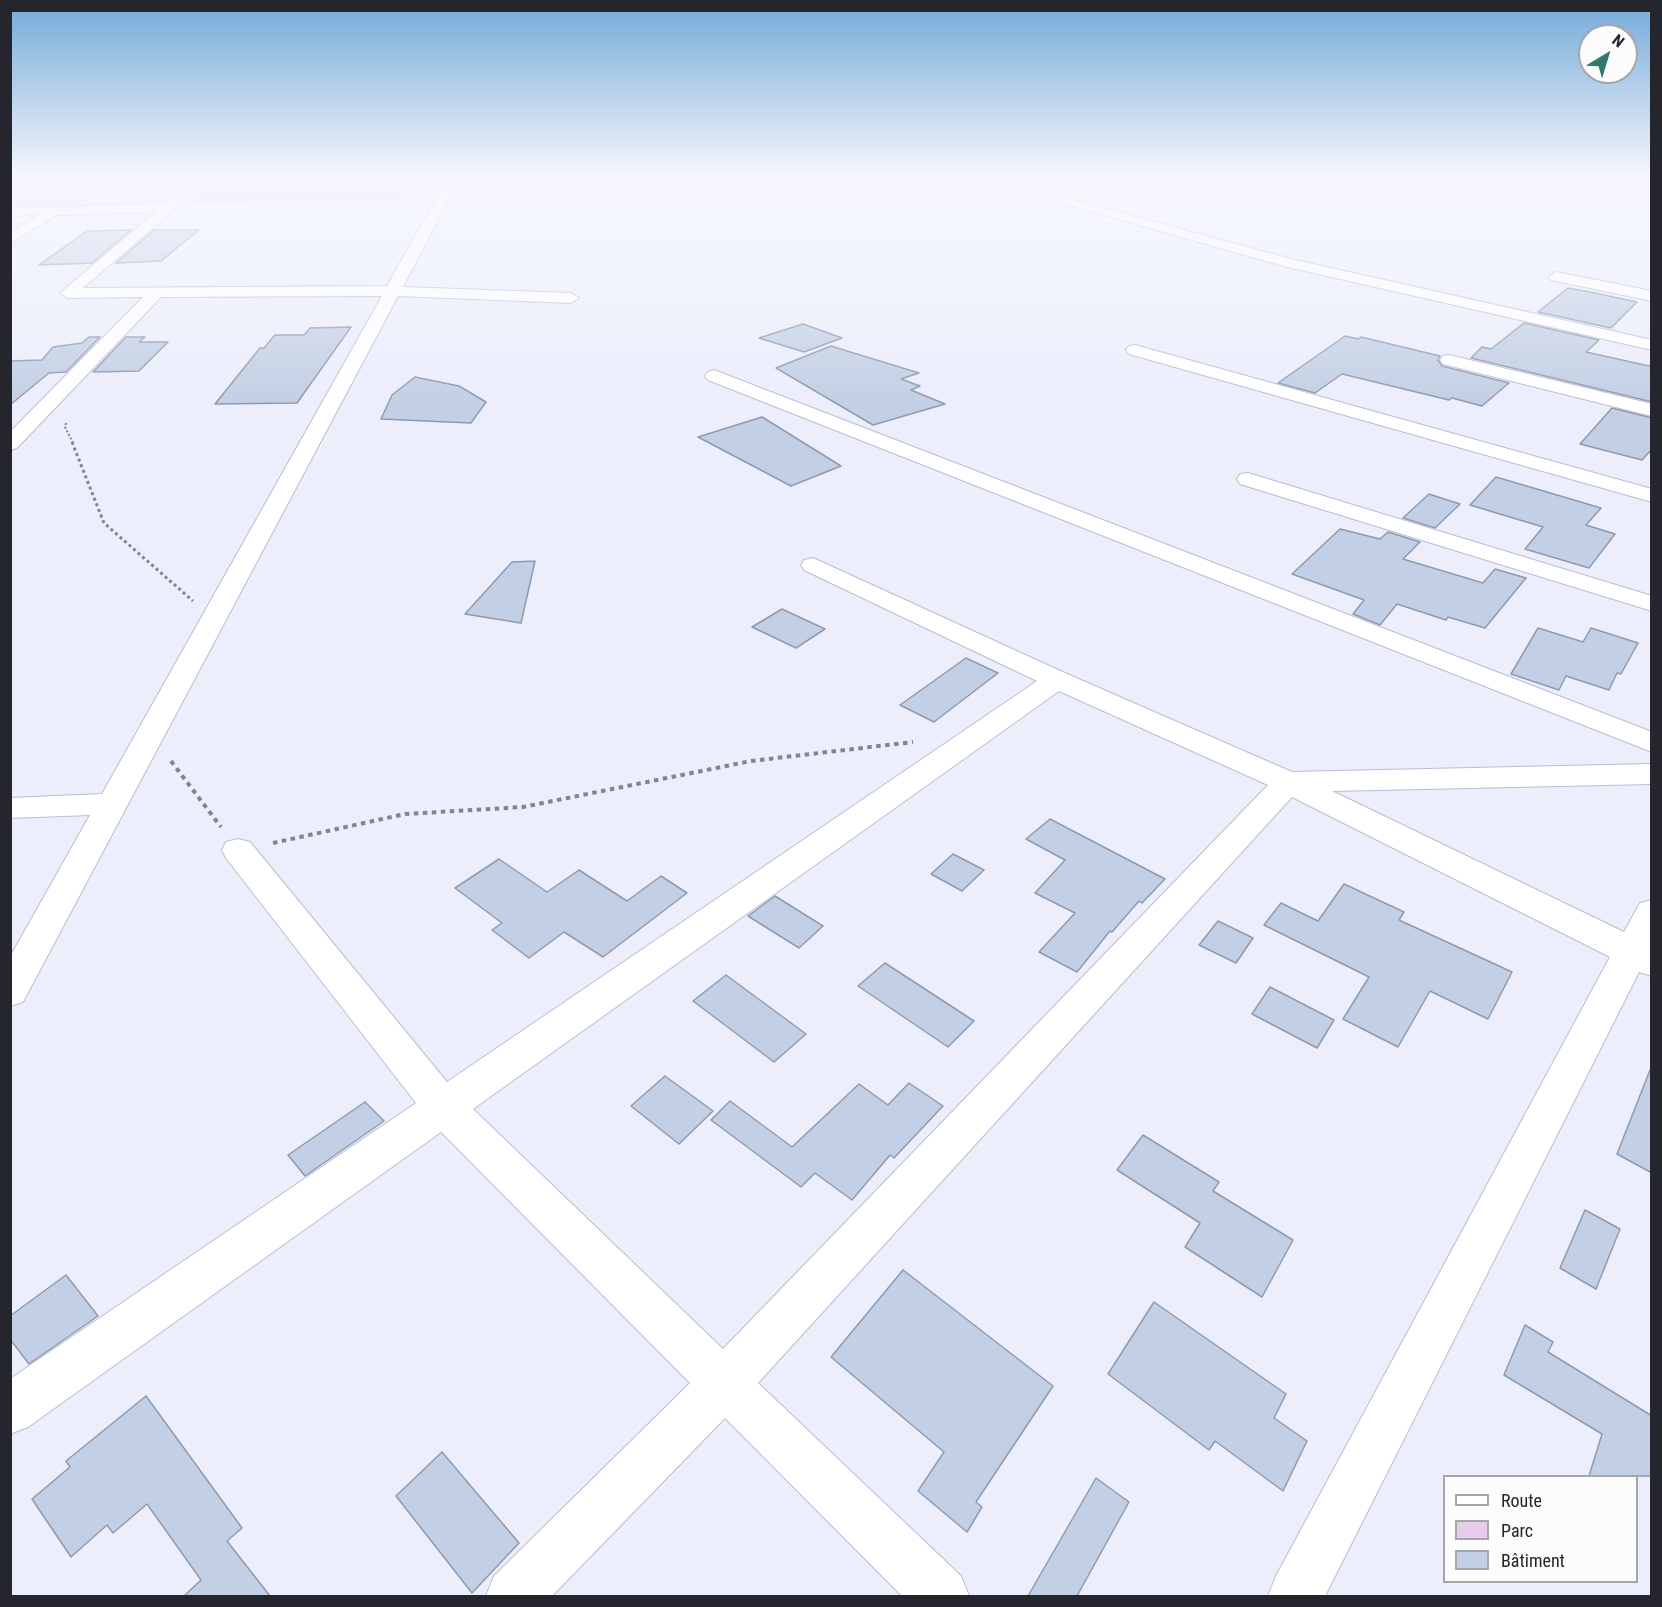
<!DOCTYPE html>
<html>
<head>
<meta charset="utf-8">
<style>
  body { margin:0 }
  #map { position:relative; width:1662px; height:1607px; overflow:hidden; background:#eceefc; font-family:"Roboto Condensed",sans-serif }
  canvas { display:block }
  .frame { position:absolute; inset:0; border:12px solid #24252d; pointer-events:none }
  .legend { position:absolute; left:1443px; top:1475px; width:195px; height:108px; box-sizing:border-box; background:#fcfcfc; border:2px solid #a6a6a9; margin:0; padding:8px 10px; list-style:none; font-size:18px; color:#24252d }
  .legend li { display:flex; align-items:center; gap:12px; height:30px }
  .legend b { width:30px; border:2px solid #a6a6a9 }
  .north { position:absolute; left:1578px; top:24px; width:60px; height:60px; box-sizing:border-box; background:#fcfcfc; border:2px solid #a6a6a9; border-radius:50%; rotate:38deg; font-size:16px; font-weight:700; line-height:24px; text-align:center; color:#24252d }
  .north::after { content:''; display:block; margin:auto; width:21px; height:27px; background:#32786e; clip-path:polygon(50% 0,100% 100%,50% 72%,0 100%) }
</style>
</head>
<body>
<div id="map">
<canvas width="1662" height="1607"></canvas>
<div class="frame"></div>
<ul class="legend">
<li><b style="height:8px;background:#fff"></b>Route</li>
<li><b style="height:16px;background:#e6cbea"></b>Parc</li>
<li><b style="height:16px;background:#c3cfe4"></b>Bâtiment</li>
</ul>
<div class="north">N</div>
</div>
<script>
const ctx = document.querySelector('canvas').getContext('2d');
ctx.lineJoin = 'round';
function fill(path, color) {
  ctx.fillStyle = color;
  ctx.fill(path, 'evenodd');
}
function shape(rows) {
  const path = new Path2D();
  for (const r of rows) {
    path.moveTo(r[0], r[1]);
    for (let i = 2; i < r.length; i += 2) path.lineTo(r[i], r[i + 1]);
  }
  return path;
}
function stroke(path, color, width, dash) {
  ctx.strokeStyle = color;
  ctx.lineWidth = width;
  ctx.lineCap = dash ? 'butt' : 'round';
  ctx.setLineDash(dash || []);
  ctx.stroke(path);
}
fill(shape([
  [10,178,193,178,161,204,11,208]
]), '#dddffd');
fill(shape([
  [221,178,418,178,403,199,191,203]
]), '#e6cbea');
const building = shape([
  [131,230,92,263,39,265,87,231,131,230],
  [154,230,199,230,161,261,116,263,154,230],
  [1568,288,1590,292,1637,302,1611,328,1538,312,1568,288],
  [1524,323,1599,340,1586,352,1649,366,1652,364,1652,402,1471,358,1482,347,1491,349,1524,323],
  [803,324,842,338,804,352,759,338,803,324],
  [351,327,297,403,215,404,260,348,264,348,275,335,304,335,310,328,351,327],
  [1345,336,1358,339,1361,337,1440,356,1438,360,1442,366,1509,383,1482,406,1452,398,1449,400,1342,374,1315,393,1278,383,1345,336],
  [89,337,100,337,66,372,49,373,10,405,10,361,42,360,53,347,82,343,89,337],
  [126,337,145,337,139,342,168,342,139,371,93,372,126,337],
  [831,346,919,373,901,379,920,386,911,390,945,404,873,425,776,368,831,346],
  [415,377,459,386,486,402,471,423,381,419,392,395,415,377],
  [1612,408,1652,418,1652,449,1642,460,1580,444,1612,408],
  [762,417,841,466,791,486,698,437,762,417],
  [1496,477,1601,508,1586,525,1615,534,1589,568,1525,549,1543,527,1470,505,1496,477],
  [1429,494,1460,504,1435,528,1403,518,1429,494],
  [1340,529,1380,539,1388,532,1420,542,1403,559,1483,583,1495,569,1526,578,1485,628,1448,617,1446,620,1397,604,1380,625,1353,614,1364,600,1292,574,1340,529],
  [535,561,521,623,465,614,512,562,535,561],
  [782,609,825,629,796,648,752,627,782,609],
  [1538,628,1583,642,1591,628,1638,643,1621,674,1617,673,1609,690,1566,676,1559,690,1511,674,1538,628],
  [966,658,998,673,934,722,900,705,966,658],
  [1050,819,1165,879,1142,903,1139,901,1112,932,1110,931,1077,972,1039,952,1075,913,1035,893,1065,860,1026,839,1050,819],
  [953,854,984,870,962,891,931,874,953,854],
  [499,859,547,892,579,870,627,901,661,876,687,893,603,957,564,932,529,958,492,930,502,923,455,888,499,859],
  [1344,884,1404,912,1399,920,1512,972,1488,1019,1430,991,1398,1047,1343,1019,1369,977,1264,925,1281,903,1318,921,1344,884],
  [775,896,823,926,799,948,748,916,775,896],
  [1218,921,1253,938,1236,963,1199,945,1218,921],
  [885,963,974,1021,948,1047,858,986,885,963],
  [726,975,806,1034,774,1062,693,1001,726,975],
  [1270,987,1334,1020,1317,1048,1252,1014,1270,987],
  [1650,1070,1652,1071,1652,1173,1617,1154,1650,1070],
  [665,1076,713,1111,679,1144,631,1106,665,1076],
  [909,1083,943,1106,894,1158,890,1155,852,1200,815,1173,801,1187,711,1120,730,1101,792,1147,859,1084,888,1105,909,1083],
  [365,1102,384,1121,305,1176,288,1155,365,1102],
  [1143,1135,1219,1182,1213,1191,1293,1240,1262,1297,1185,1247,1200,1223,1117,1170,1143,1135],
  [1585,1210,1620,1229,1596,1289,1560,1268,1585,1210],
  [903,1270,1053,1386,976,1502,982,1507,967,1532,918,1491,944,1452,831,1357,903,1270],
  [66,1275,98,1316,29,1364,10,1339,10,1316,66,1275],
  [1154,1302,1286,1394,1274,1418,1307,1441,1283,1491,1215,1441,1209,1450,1108,1374,1154,1302],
  [1525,1325,1553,1342,1548,1352,1652,1416,1652,1476,1589,1476,1602,1434,1504,1375,1525,1325],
  [146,1396,242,1528,227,1541,270,1596,184,1596,201,1580,147,1504,113,1533,107,1525,71,1557,32,1499,70,1467,66,1461,146,1396],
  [442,1452,519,1543,472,1593,396,1496,442,1452],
  [1096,1478,1129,1502,1077,1596,1028,1596,1096,1478]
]);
fill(building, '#c3cfe4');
stroke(building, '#8f9aae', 1.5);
const street = shape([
  [197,178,211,178,83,288,387,286,448,178,460,178,403,287,571,293,579,298,571,303,398,296,23,1002,10,1006,10,957,90,815,10,818,10,798,102,794,382,296,161,297,17,448,10,450,10,432,143,297,68,298,60,293,156,212,57,215,10,243,10,233,38,215,10,216,10,208,166,204,197,178],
  [973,178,994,178,1291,259,1652,340,1652,350,1283,266,973,178],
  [1460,178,1501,178,1577,187,1652,187,1652,195,1577,195,1466,182,1460,178],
  [1556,272,1652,291,1652,301,1551,280,1548,277,1556,272],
  [1135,345,1652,489,1652,502,1129,354,1126,350,1129,346,1135,345],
  [1449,355,1652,404,1652,416,1443,364,1440,360,1443,356,1449,355],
  [714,370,1652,732,1652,752,708,380,705,376,708,372,714,370],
  [1248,473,1652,596,1652,611,1240,484,1237,479,1240,474,1248,473],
  [813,558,1067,674,1292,772,1652,764,1652,784,1332,791,1624,932,1640,903,1652,900,1652,976,1639,972,1325,1596,1268,1596,1276,1576,1610,957,1292,797,758,1383,961,1576,969,1596,902,1596,725,1418,552,1596,486,1596,494,1576,690,1383,441,1132,28,1427,10,1434,10,1379,416,1103,226,858,222,850,226,842,238,839,250,842,447,1082,1037,681,804,570,801,565,804,560,813,558],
  [1059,691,1268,785,723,1349,473,1109,1059,691]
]);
stroke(street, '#bbbdd3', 2);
stroke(shape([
  [66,423,65,427,73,443]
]), '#82848e', 2, [2, 2]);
stroke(shape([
  [72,442,104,523,193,601]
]), '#82848e', 3, [3, 3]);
stroke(shape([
  [171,761,221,827],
  [273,843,405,814,523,807,751,761,913,742]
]), '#82848e', 4, [4.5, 4.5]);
fill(street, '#fff');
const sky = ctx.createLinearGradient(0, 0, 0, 403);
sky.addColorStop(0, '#73a9d8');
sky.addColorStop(0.44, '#f6f7fe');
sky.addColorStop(1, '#f6f7fe00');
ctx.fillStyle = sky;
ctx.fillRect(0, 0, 1662, 403);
</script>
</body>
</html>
